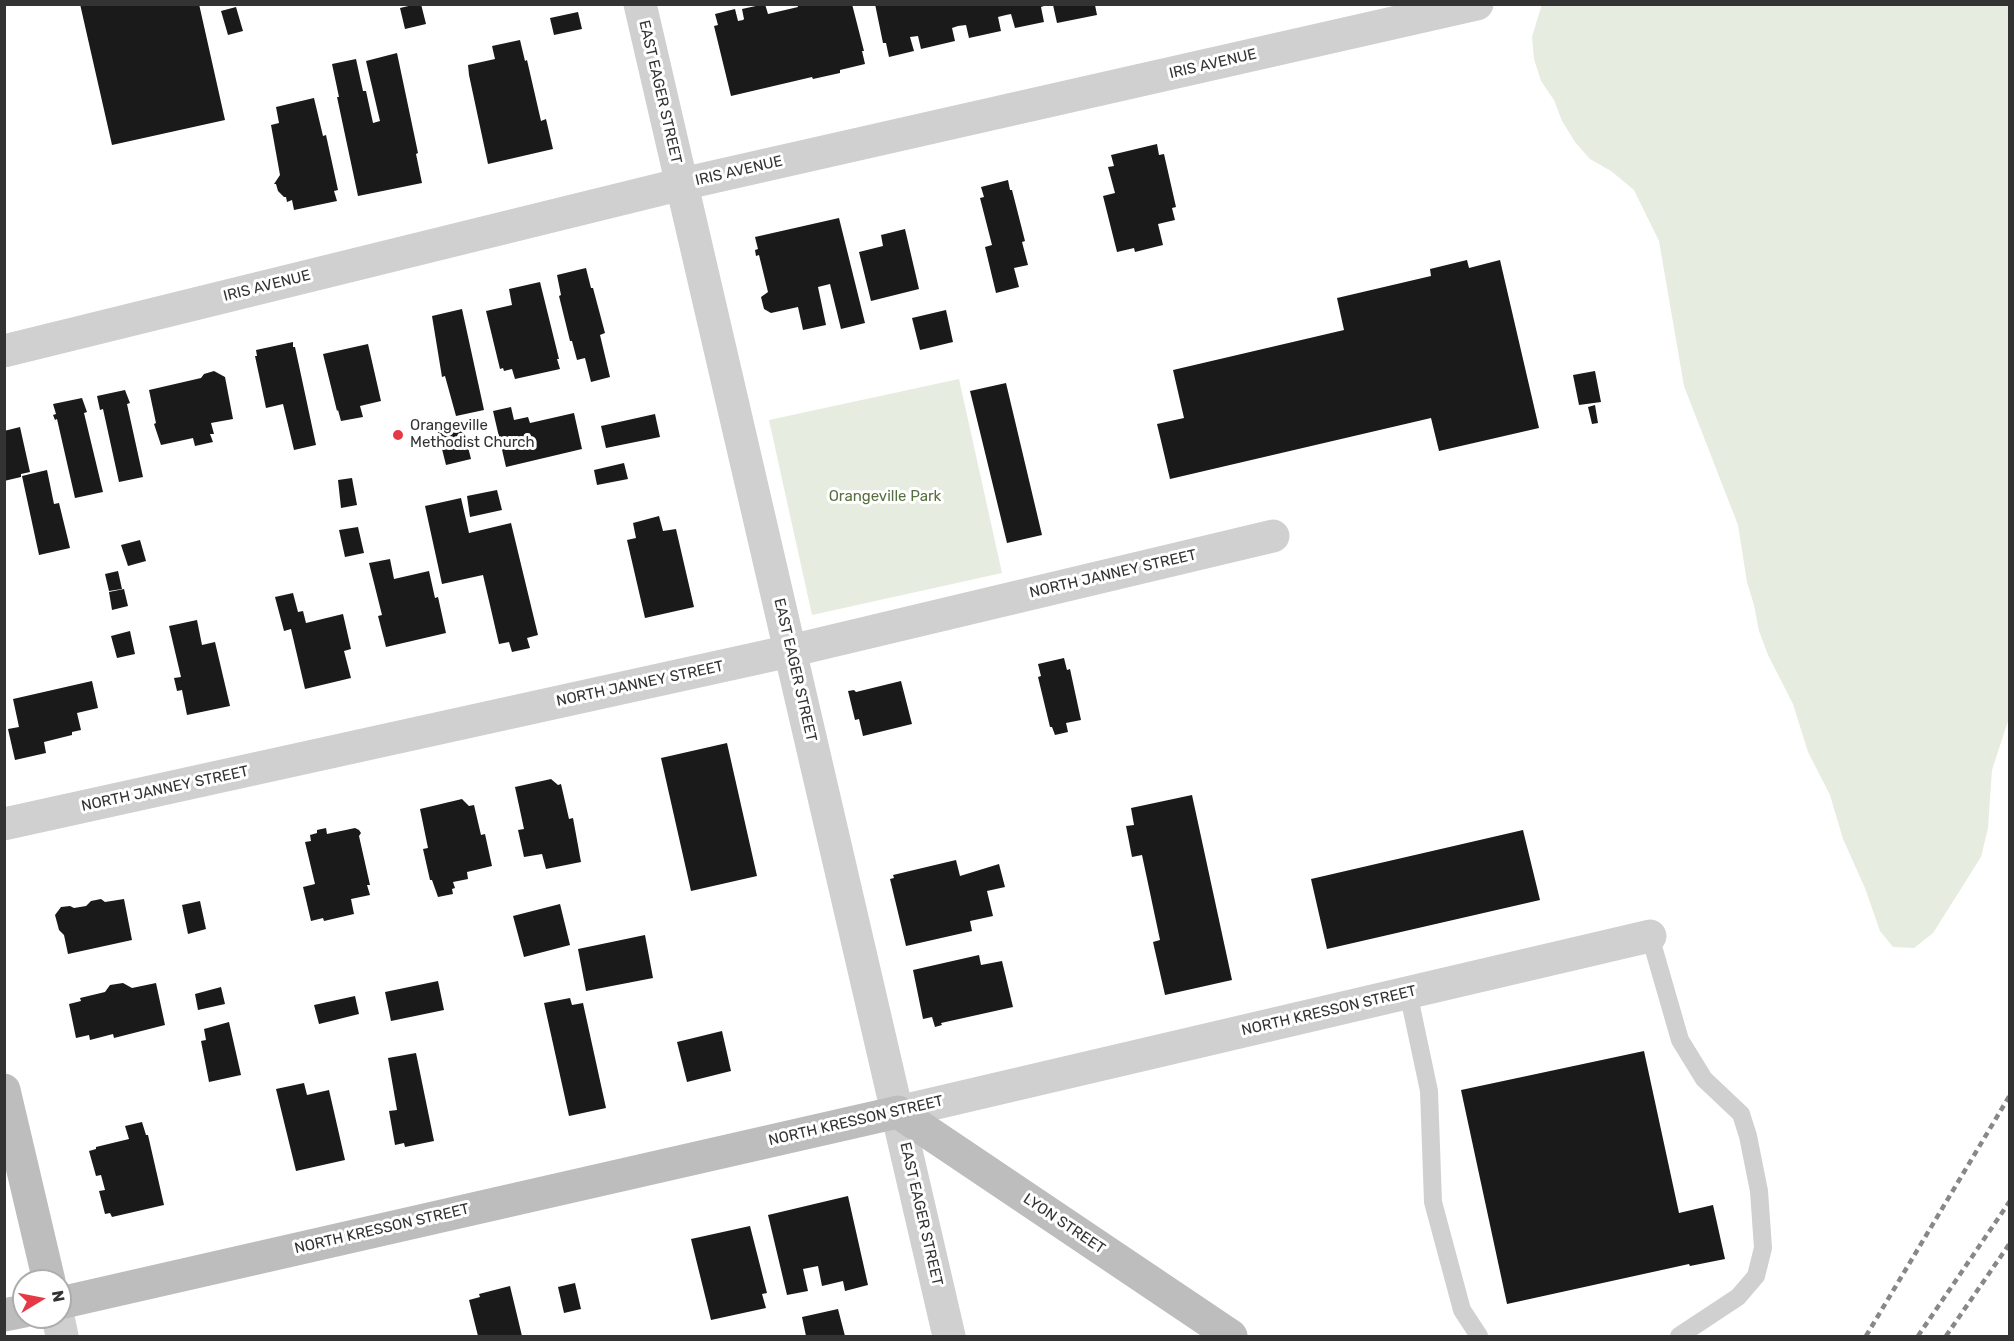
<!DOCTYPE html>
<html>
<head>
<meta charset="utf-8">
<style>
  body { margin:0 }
  #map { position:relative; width:2014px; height:1341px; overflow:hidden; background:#fff; font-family:Rubik,sans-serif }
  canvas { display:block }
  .frame { position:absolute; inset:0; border:6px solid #333; pointer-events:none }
  .north { position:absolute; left:12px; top:1269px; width:60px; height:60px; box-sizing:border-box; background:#fff; border:2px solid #adadad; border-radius:50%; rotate:80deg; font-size:16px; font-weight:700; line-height:24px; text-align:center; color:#333 }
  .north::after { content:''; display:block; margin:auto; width:21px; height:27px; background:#e63946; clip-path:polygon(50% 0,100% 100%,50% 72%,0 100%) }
</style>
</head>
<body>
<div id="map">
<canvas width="2014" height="1341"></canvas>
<div class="frame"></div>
<div class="north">N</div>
</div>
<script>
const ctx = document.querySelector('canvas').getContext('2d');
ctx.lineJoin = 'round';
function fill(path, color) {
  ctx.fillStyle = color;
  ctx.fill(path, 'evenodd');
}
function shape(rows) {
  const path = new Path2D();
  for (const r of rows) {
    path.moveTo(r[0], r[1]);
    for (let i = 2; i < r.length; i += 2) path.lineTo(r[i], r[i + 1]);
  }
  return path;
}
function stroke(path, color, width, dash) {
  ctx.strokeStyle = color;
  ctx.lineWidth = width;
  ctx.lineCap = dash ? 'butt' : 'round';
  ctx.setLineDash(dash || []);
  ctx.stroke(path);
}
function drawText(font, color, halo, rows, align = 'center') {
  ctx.font = font + ' Rubik,sans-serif';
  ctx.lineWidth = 6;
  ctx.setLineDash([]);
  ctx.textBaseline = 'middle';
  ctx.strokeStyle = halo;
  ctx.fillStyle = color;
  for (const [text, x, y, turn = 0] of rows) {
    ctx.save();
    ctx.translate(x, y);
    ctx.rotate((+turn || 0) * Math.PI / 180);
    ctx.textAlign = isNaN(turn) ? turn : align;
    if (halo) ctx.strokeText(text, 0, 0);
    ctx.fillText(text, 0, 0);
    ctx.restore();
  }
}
fill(shape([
  [1542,4,2009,5,2009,718,1992,770,1988,828,1981,857,1933,933,1914,948,1893,947,1880,931,1865,888,1843,839,1830,795,1808,752,1793,704,1768,655,1759,631,1754,605,1747,582,1738,525,1684,386,1659,241,1634,190,1611,171,1590,159,1575,142,1562,121,1554,100,1541,81,1534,59,1532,37],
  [959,379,1002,573,812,615,769,420]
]), '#e6ecdf');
fill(shape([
  [80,4,199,4,225,120,112,145],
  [417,4,421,4,426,24,405,29,400,8],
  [765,4,768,14,798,7,797,4,852,4,864,51,862,51,865,64,840,70,840,73,813,79,812,77,731,96,714,26,718,25,715,14,735,9,738,21,743,20,744,19,742,9],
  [875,4,1047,4,1047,5,1041,7,1044,22,1015,28,1011,14,1006,15,998,17,1001,31,969,38,966,25,958,26,952,28,955,41,921,49,918,36,910,37,914,51,889,57,886,43,883,43],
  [1053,5,1095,5,1097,15,1057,23],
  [236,7,243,31,228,35,221,11],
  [578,12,582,29,554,35,550,18],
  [520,40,525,61,527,60,541,121,546,119,553,149,488,164,469,75,468,65,495,59,492,46],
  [397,53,418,153,416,154,422,183,358,196,337,97,339,97,332,64,356,59,363,91,366,91,373,123,380,121,366,61],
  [314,98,323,136,326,135,338,190,334,191,337,201,294,210,292,200,287,202,286,197,284,197,278,191,276,184,274,184,280,175,271,125,279,123,276,107],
  [1157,144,1159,155,1164,154,1176,207,1172,208,1175,220,1158,224,1163,245,1135,252,1134,248,1117,252,1103,196,1115,193,1108,167,1114,166,1111,155],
  [1008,180,1010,190,1012,190,1025,241,1022,242,1028,265,1014,268,1019,287,996,293,985,247,992,245,980,198,984,197,981,187],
  [839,218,865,323,841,329,830,284,818,287,826,325,803,330,798,307,771,313,764,309,761,297,768,292,759,255,756,256,755,250,758,249,755,237],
  [905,229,919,289,871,301,859,252,883,246,881,235],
  [1467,260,1469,268,1500,260,1539,428,1439,451,1431,418,1170,479,1157,424,1184,418,1173,370,1344,330,1337,298,1431,276,1430,269],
  [586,268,591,288,593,288,605,333,600,335,610,377,591,382,585,358,577,360,572,341,570,341,559,296,561,295,557,275],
  [540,282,559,359,557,359,560,369,515,379,512,369,504,371,503,368,500,369,486,311,512,305,509,289],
  [462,309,484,410,456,416,445,376,442,377,432,316],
  [946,310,953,342,920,350,912,318],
  [293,342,293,347,295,347,316,445,294,450,283,404,266,408,255,356,257,356,256,350],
  [368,344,381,401,360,406,363,417,341,421,338,410,337,411,323,354],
  [214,371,225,377,233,419,211,423,214,434,210,434,213,442,195,446,193,438,161,445,154,424,156,423,149,390,201,378,204,374],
  [1595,371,1601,402,1579,405,1573,375],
  [1006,383,1042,535,1007,543,970,391],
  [125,390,130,403,127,404,143,477,119,482,103,409,100,410,97,396],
  [82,398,87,412,84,413,103,492,75,498,57,419,55,420,53,415,56,414,53,404],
  [1595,405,1598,423,1592,424,1588,407],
  [511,407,514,420,528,417,530,423,574,413,582,449,506,467,493,411],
  [655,414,660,437,606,448,601,426],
  [462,423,471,459,446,465,437,429],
  [20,427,30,472,21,474,21,477,4,481,4,431],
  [624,463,628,479,597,485,594,470],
  [47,470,54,504,59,503,70,548,39,555,22,476],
  [352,478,357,505,341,508,338,480],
  [497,490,502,510,470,517,467,496],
  [461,498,469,533,511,523,538,635,527,638,530,648,512,652,509,642,499,644,483,575,442,584,425,506],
  [659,516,663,531,676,529,694,607,645,618,627,540,636,538,633,523],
  [358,527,364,553,345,557,339,530],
  [140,540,146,561,128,566,121,545],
  [390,559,394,579,429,571,435,598,438,597,446,633,386,647,378,616,382,615,369,563],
  [118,571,122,589,109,591,105,574],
  [124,589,128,606,112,610,109,592],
  [293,593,298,612,303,611,306,623,343,614,351,649,344,651,351,678,305,689,291,629,284,631,275,597],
  [197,620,202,645,215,642,230,706,187,715,182,690,177,691,174,678,181,677,169,626],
  [130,631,135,654,117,658,111,636],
  [1064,658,1067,670,1070,669,1081,720,1066,723,1068,732,1055,735,1052,727,1050,727,1038,677,1041,676,1038,664],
  [92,681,98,708,77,713,81,730,72,732,72,735,44,742,46,753,15,760,8,729,19,727,13,699],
  [901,681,912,724,863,736,859,719,855,720,848,691,854,690,856,692],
  [727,743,757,876,691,891,661,758],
  [551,779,558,785,561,784,569,819,573,818,581,862,546,869,542,854,524,857,518,830,524,829,515,787],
  [1192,795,1232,980,1165,995,1153,942,1160,940,1142,855,1132,857,1126,826,1134,825,1131,808],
  [462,799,469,806,474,805,481,835,485,834,492,866,467,872,468,879,453,882,455,888,452,889,453,894,438,897,432,880,430,880,423,849,428,848,420,809],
  [326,828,327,834,355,828,359,830,361,833,359,836,370,885,367,885,370,895,351,899,354,914,324,921,323,918,311,921,303,887,315,884,305,842,311,841,310,835,317,833,317,830],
  [1523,830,1540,900,1327,949,1311,879],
  [956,860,960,876,999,864,1005,887,987,891,993,916,970,921,972,931,906,946,890,879,894,878,893,875],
  [101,899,105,902,124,899,132,940,68,954,64,935,59,930,55,915,61,907,70,906,74,908,86,906,91,901],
  [200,901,206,929,188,934,182,905],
  [560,904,570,945,524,957,513,916],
  [645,935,653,978,586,991,578,949],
  [979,955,981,965,1002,961,1013,1007,941,1023,942,1025,935,1027,932,1017,923,1019,913,970],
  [438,981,444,1010,391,1021,385,992],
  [123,983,132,988,156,983,165,1025,114,1038,113,1034,90,1040,89,1035,76,1038,69,1004,81,1001,80,998,105,992,110,985],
  [221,987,225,1004,198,1010,195,994],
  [355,996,359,1014,319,1024,314,1005],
  [570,998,572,1005,583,1003,606,1108,569,1116,544,1003],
  [229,1022,241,1075,209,1082,201,1041,206,1040,204,1029],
  [722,1031,731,1071,687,1082,677,1042],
  [1644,1051,1679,1213,1713,1205,1725,1259,1690,1266,1689,1264,1507,1304,1461,1090],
  [416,1053,434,1141,405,1147,404,1143,395,1145,389,1111,397,1110,388,1058],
  [304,1083,307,1095,329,1090,345,1160,296,1171,276,1089],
  [142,1122,146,1135,148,1135,164,1205,112,1217,110,1213,105,1214,99,1191,105,1190,101,1175,96,1176,89,1151,96,1149,96,1147,129,1139,125,1126],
  [848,1196,868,1285,845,1291,843,1281,822,1286,818,1266,803,1269,808,1291,787,1295,768,1215],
  [750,1226,767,1293,762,1294,766,1308,711,1320,691,1239],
  [575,1283,581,1309,564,1313,558,1287],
  [510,1286,522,1336,478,1336,469,1300,480,1297,479,1294],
  [838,1309,845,1336,806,1336,802,1317]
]), '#1a1a1a');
stroke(shape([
  [1650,936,1680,1040,1704,1079,1741,1114,1748,1136,1759,1191,1763,1248,1756,1276,1738,1297,1679,1336],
  [1408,992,1429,1091,1433,1202,1462,1310,1479,1336]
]), '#d0d0d0', 18);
stroke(shape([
  [640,4,949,1336],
  [4,351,682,184,1477,4],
  [4,824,790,651,1273,536],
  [898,1112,1650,936],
  [58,1317,62,1336]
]), '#d0d0d0', 33);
stroke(shape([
  [4,1090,49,1281],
  [60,1303,898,1112,1231,1336],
  [4,1315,24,1311]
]), '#bdbdbd', 33);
stroke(shape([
  [1866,1336,2010,1095],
  [1918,1336,2010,1201],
  [1946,1336,2010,1243]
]), '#888', 4.5, [6, 4.5]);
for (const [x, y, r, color] of [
  [398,435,6,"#e63946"]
]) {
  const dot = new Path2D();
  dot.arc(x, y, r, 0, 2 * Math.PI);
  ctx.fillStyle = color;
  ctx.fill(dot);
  stroke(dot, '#fff', 2);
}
drawText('15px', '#333', '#fff', [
  ["IRIS AVENUE",1213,64,-13],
  ["EAST EAGER STREET",660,92,77],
  ["IRIS AVENUE",739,171,-13],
  ["IRIS AVENUE",267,286,-14],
  ["NORTH JANNEY STREET",1113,574,-13],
  ["EAST EAGER STREET",795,670,77],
  ["NORTH JANNEY STREET",640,684,-12],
  ["NORTH JANNEY STREET",165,789,-12],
  ["NORTH KRESSON STREET",1329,1011,-13],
  ["NORTH KRESSON STREET",856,1121,-13],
  ["EAST EAGER STREET",921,1214,77],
  ["LYON STREET",1064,1224,34],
  ["NORTH KRESSON STREET",382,1229,-13]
]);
drawText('15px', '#333', '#fff', [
  ["Orangeville",410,426],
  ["Methodist Church",410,443]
], 'left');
drawText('15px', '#56703f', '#fff', [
  ["Orangeville Park",885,497]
]);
</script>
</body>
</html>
